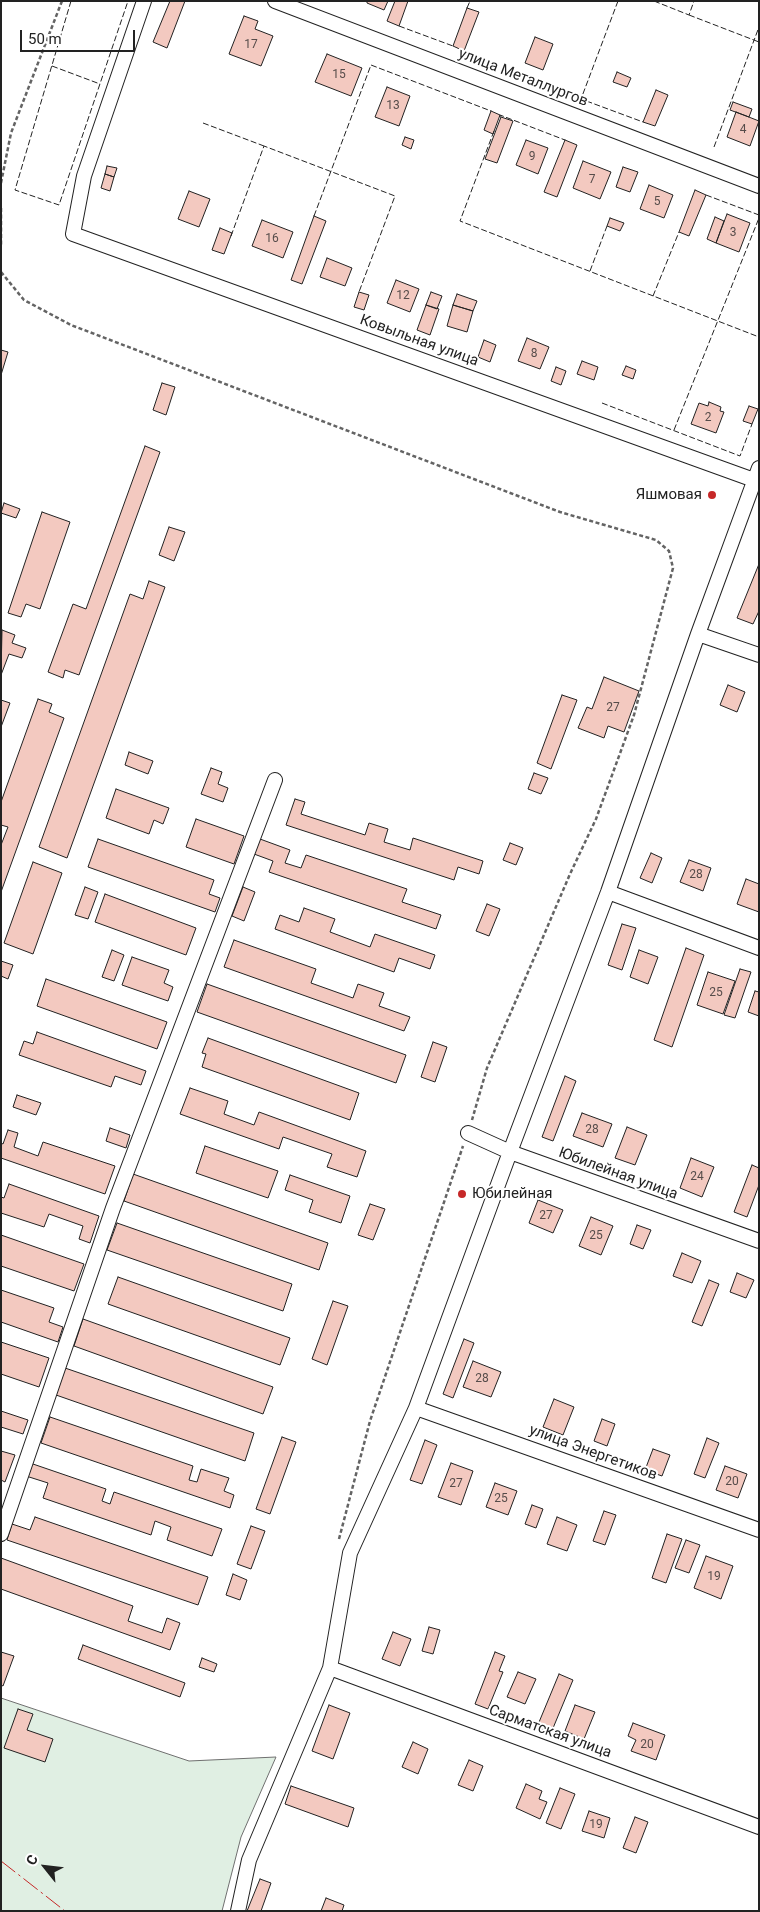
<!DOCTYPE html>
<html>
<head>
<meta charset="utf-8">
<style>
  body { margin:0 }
  #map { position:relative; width:760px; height:1912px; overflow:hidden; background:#fff; font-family:Roboto,sans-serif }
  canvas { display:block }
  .frame { position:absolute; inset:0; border:2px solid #222; pointer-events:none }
  .north { position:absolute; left:20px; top:1842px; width:50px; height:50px; -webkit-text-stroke:4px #fff; paint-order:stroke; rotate:299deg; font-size:14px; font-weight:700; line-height:20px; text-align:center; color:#222 }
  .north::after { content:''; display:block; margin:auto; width:18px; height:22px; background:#222; clip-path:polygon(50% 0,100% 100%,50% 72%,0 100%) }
  .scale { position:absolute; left:20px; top:30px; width:115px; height:22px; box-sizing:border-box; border:2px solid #222; border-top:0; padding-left:6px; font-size:15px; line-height:18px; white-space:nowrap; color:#222; -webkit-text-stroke:4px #fff; paint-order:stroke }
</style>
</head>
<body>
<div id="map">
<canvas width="760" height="1912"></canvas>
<div class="frame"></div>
<div class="north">С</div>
<div class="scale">50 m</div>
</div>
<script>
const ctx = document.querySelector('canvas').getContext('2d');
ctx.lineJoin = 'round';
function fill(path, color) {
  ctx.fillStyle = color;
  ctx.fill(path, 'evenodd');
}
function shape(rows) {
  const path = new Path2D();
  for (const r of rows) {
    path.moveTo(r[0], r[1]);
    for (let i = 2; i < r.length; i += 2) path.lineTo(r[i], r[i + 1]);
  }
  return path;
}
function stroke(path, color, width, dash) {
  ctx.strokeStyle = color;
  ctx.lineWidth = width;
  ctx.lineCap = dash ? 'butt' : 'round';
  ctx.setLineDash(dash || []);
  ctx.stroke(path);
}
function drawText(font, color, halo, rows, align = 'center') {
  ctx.font = font + ' Roboto,sans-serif';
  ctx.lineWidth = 4;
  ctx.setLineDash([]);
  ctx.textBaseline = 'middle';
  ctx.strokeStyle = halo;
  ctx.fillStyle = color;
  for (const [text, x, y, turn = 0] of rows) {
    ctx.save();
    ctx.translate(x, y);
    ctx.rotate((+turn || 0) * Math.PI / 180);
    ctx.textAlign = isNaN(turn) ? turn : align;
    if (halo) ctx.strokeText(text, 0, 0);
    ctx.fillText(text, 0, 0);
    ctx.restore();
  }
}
const green = shape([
  [1,1698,189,1761,276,1757,241,1837,222,1911,1,1911,1,1698]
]);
fill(green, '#e0efe3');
stroke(green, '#6f6f6f', 1);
const building = shape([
  [170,1,185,1,167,48,153,42,170,1],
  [367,1,388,1,384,10,367,3,367,1],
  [395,1,408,1,399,26,387,21,395,1],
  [467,8,479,12,464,51,453,46,467,8],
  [244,16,258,21,255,29,273,36,261,66,229,54,244,16],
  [535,37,553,44,543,70,525,63,535,37],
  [327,54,362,68,351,96,315,82,327,54],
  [617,72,631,78,627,87,613,82,617,72],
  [387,87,410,96,399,126,375,117,387,87],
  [656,90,668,95,655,126,643,122,656,90],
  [733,102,752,109,749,117,730,110,733,102],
  [491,111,500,115,493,134,484,130,491,111],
  [736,112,759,121,750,146,727,137,736,112],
  [501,117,513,121,497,163,485,159,501,117],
  [405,137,414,140,411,149,402,145,405,137],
  [526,140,548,148,538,174,516,165,526,140],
  [565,140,577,145,557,197,544,192,565,140],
  [583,161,611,172,600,199,573,188,583,161],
  [107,166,117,168,114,177,105,174,107,166],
  [623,167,638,172,630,192,616,187,623,167],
  [105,174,114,177,110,191,101,188,105,174],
  [649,185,673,195,664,218,640,209,649,185],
  [695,190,706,195,689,236,679,232,695,190],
  [189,191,210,199,199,227,178,219,189,191],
  [727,214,750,223,739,252,716,243,727,214],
  [314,216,326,221,302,284,291,280,314,216],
  [715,217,724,221,716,243,707,239,715,217],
  [610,218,624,223,620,231,607,226,610,218],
  [262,220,293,232,283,258,252,246,262,220],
  [220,228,232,233,224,254,212,250,220,228],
  [327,258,352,268,345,286,320,277,327,258],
  [396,280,419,289,410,312,387,303,396,280],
  [359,292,369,295,364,310,354,307,359,292],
  [431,292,442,296,437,309,426,305,431,292],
  [457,294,477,301,473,311,453,305,457,294],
  [426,305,439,309,430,335,417,330,426,305],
  [453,305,473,311,467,332,447,326,453,305],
  [527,338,549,347,540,369,518,361,527,338],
  [484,340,496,345,490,362,478,357,484,340],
  [1,350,8,352,1,375,1,350],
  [582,361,598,367,594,380,577,374,582,361],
  [626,366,636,370,633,379,622,375,626,366],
  [556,367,566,371,561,385,551,381,556,367],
  [162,383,175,387,166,415,153,410,162,383],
  [709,402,721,407,720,411,724,412,716,433,691,424,699,403,708,406,709,402],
  [749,406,758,409,752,424,743,421,749,406],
  [145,446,160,452,79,675,65,670,63,678,48,672,73,604,86,609,145,446],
  [4,503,20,509,16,518,1,513,4,503],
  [42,512,70,522,40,609,26,604,21,617,8,613,42,512],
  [169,527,185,532,174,561,159,555,169,527],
  [759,564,759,611,753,624,737,618,759,564],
  [149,581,165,587,67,858,39,847,130,594,143,599,149,581],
  [2,630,15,635,12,643,26,648,22,658,9,654,1,675,2,630],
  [604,677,639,691,624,732,608,726,604,738,578,728,587,707,592,709,604,677],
  [728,685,745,692,737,712,720,705,728,685],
  [562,695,577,700,551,769,537,763,562,695],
  [38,699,52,704,49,712,64,718,1,892,1,845,8,827,1,825,1,802,38,699],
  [1,700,10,703,1,727,1,700],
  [129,752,153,761,148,774,125,765,129,752],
  [211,768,222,772,218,784,228,788,223,802,201,794,211,768],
  [534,773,548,778,541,794,528,789,534,773],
  [116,789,169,808,163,824,154,820,149,834,106,818,116,789],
  [295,799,305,802,301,814,365,835,369,823,388,829,384,842,410,850,413,838,483,861,479,874,458,867,454,880,286,825,295,799],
  [196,819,244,836,234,864,186,847,196,819],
  [98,839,214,880,209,894,220,898,215,912,88,867,98,839],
  [260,839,290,850,285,863,301,868,306,855,407,889,402,902,441,915,436,929,269,872,273,861,254,854,260,839],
  [510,843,523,848,516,865,503,860,510,843],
  [651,853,662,858,652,883,640,878,651,853],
  [689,860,711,868,703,891,680,882,689,860],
  [33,862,62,873,33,954,4,943,33,862],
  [746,879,759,884,759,912,737,904,746,879],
  [85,887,98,892,88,919,75,915,85,887],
  [243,887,255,892,244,921,232,916,243,887],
  [105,894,196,928,186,955,95,922,105,894],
  [487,904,500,909,489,936,476,931,487,904],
  [304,908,335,919,330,932,370,947,375,934,435,955,430,969,399,958,394,972,275,929,280,915,299,922,304,908],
  [622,924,636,928,622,970,608,965,622,924],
  [234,940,316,969,311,983,353,998,358,984,384,993,379,1006,410,1017,404,1031,224,967,234,940],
  [686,948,704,955,672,1047,654,1040,686,948],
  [112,950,124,955,114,981,102,977,112,950],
  [639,950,658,957,648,984,630,977,639,950],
  [132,957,169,970,164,983,173,987,168,1001,122,985,132,957],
  [1,961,13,965,8,979,1,976,1,961],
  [740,969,751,972,735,1018,724,1015,740,969],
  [708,972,735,981,723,1014,697,1005,708,972],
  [46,979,167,1022,157,1049,37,1006,46,979],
  [207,984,406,1055,396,1083,197,1012,207,984],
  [755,991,759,992,759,1016,748,1012,755,991],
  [37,1032,146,1071,141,1085,115,1076,111,1087,19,1055,24,1041,33,1044,37,1032],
  [208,1038,359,1093,350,1120,202,1067,206,1054,202,1053,208,1038],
  [433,1042,447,1047,435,1082,421,1077,433,1042],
  [565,1076,576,1081,553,1141,542,1137,565,1076],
  [190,1088,228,1101,224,1114,254,1125,259,1112,366,1151,357,1177,327,1167,332,1154,283,1137,279,1149,180,1114,190,1088],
  [17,1095,41,1103,36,1115,13,1107,17,1095],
  [582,1113,612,1124,603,1147,573,1136,582,1113],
  [627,1127,647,1135,635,1165,615,1158,627,1127],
  [110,1128,130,1135,126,1148,106,1141,110,1128],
  [8,1130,18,1133,14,1147,38,1156,43,1142,115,1166,105,1194,1,1158,1,1143,3,1144,8,1130],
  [205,1146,278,1171,268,1198,196,1173,205,1146],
  [691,1158,714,1167,702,1197,680,1188,691,1158],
  [752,1165,759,1168,759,1185,747,1217,734,1212,752,1165],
  [133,1174,328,1243,319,1270,124,1201,133,1174],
  [290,1175,350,1196,341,1223,309,1212,313,1200,285,1190,290,1175],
  [9,1184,99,1216,90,1243,79,1239,83,1226,49,1214,44,1227,1,1213,1,1197,4,1198,9,1184],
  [538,1200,563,1210,553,1233,529,1223,538,1200],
  [370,1204,385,1209,373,1240,358,1235,370,1204],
  [591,1217,613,1226,601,1255,579,1246,591,1217],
  [117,1223,292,1284,283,1311,107,1250,117,1223],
  [637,1225,651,1230,643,1249,630,1244,637,1225],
  [1,1235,84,1264,74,1291,1,1266,1,1235],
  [682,1253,701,1261,692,1283,673,1276,682,1253],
  [737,1273,754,1280,746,1298,730,1292,737,1273],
  [118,1277,290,1338,280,1365,108,1304,118,1277],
  [709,1280,719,1284,702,1326,692,1322,709,1280],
  [1,1290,54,1308,49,1322,63,1327,58,1342,1,1322,1,1290],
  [333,1301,348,1306,327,1365,312,1359,333,1301],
  [83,1319,273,1387,263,1414,74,1346,83,1319],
  [464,1339,474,1343,453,1398,443,1394,464,1339],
  [1,1342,49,1358,39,1387,1,1374,1,1342],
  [473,1361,501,1372,491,1397,463,1387,473,1361],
  [65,1368,254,1433,245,1461,56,1395,65,1368],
  [554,1399,574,1407,563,1435,543,1427,554,1399],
  [1,1411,28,1420,23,1434,1,1427,1,1411],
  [50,1417,193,1466,189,1480,197,1482,201,1469,229,1478,224,1491,234,1495,230,1508,41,1443,50,1417],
  [602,1419,615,1424,607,1446,594,1441,602,1419],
  [282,1437,296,1442,270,1514,256,1509,282,1437],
  [707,1438,719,1443,705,1478,694,1474,707,1438],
  [425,1440,437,1445,422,1484,410,1480,425,1440],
  [653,1449,670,1455,662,1476,645,1470,653,1449],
  [1,1451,15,1455,5,1482,1,1480,1,1451],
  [30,1463,106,1489,102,1501,110,1504,114,1492,222,1529,212,1556,167,1540,171,1527,155,1521,151,1535,43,1498,48,1483,26,1476,30,1463],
  [451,1463,473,1471,461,1505,438,1497,451,1463],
  [725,1466,747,1474,738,1498,716,1490,725,1466],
  [495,1483,517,1491,508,1515,486,1507,495,1483],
  [532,1505,543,1509,536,1528,525,1524,532,1505],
  [604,1511,616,1515,605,1545,593,1541,604,1511],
  [35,1517,208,1577,198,1605,7,1540,12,1524,30,1530,35,1517],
  [557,1517,577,1525,567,1551,547,1544,557,1517],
  [251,1526,265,1531,251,1569,237,1564,251,1526],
  [667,1534,682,1539,666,1583,652,1578,667,1534],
  [686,1540,700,1545,689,1573,675,1568,686,1540],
  [706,1556,733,1566,721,1599,694,1588,706,1556],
  [1,1558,133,1606,128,1621,162,1633,167,1618,180,1623,170,1650,1,1589,1,1558],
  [233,1574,247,1580,240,1600,226,1595,233,1574],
  [429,1627,440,1630,433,1654,422,1651,429,1627],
  [393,1632,411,1639,400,1666,382,1659,393,1632],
  [83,1645,185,1683,180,1697,78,1659,83,1645],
  [1,1652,14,1656,3,1686,1,1685,1,1652],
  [495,1652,505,1656,499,1671,503,1672,488,1709,475,1704,495,1652],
  [202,1658,217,1664,214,1672,199,1667,202,1658],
  [518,1672,536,1679,525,1704,507,1697,518,1672],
  [559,1674,573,1680,551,1733,537,1727,559,1674],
  [329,1705,350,1713,333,1759,312,1751,329,1705],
  [575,1705,595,1712,584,1739,565,1731,575,1705],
  [18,1709,33,1714,27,1730,53,1739,45,1762,4,1748,18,1709],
  [633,1723,665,1735,656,1760,631,1751,636,1740,628,1736,633,1723],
  [413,1742,428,1749,418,1774,402,1767,413,1742],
  [469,1760,483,1766,473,1791,458,1785,469,1760],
  [526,1784,542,1791,539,1799,547,1802,540,1819,516,1808,526,1784],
  [291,1786,354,1808,348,1827,285,1804,291,1786],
  [560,1788,575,1794,561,1829,546,1823,560,1788],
  [589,1811,610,1818,604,1838,582,1831,589,1811],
  [635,1817,648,1822,636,1853,623,1848,635,1817],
  [260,1879,271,1883,261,1911,247,1911,260,1879],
  [326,1898,344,1905,342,1911,321,1911,326,1898]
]);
fill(building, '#f3c9c0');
stroke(building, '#222', 1);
const street = shape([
  [144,1,84,176,73,234,754,480],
  [275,1,759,186],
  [698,634,759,655],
  [608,892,759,948],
  [468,1133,510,1152,759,1241],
  [416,1408,759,1530],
  [1,1534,113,1208,275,780],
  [330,1668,759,1827],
  [238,1911,249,1860,330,1668,350,1553,416,1408,510,1152,608,892,698,634,759,468]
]);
stroke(street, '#222', 16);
stroke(shape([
  [1,183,11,133,62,1],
  [1,208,1,245],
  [1,272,24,300,71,325,560,512,656,540,669,551,673,568,634,715,596,819,570,874,487,1068,472,1120],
  [339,1539,370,1421,463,1146]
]), '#646464', 2.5, [4, 2.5]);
stroke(street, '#fff', 14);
stroke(shape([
  [71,1,15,190,59,205,128,1],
  [618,1,581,99,643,122],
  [654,1,689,15,694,1],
  [467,8,470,1],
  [689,15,759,42],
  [399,26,453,46],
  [52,66,100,84],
  [500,117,500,115,565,140],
  [203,123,264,146],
  [494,131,460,221,759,337],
  [714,147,759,27],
  [706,195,759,215],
  [314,216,371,65,491,111],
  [231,236,264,146,395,196,359,292],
  [590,271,607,226],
  [653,296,679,232],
  [602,403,740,456,752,424],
  [674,430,759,218]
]), '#222', 1, [6, 2.5]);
stroke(shape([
  [1,1861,65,1911]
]), '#c62828', 1, [18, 4, 2.5, 4]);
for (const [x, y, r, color] of [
  [712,495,5,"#c62828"],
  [462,1194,5,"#c62828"]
]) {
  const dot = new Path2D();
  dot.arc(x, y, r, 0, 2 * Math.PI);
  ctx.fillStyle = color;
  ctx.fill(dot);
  stroke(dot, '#fff', 2);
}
drawText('12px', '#564c4a', null, [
  ["17",251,45],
  ["15",339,75],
  ["13",393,106],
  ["4",743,130],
  ["9",532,157],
  ["7",592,180],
  ["5",657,202],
  ["3",733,233],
  ["16",272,239],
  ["12",403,296],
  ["8",534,354],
  ["2",708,418],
  ["27",613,708],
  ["28",696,875],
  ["25",716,993],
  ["28",592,1130],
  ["24",697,1177],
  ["27",546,1216],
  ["25",596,1236],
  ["28",482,1379],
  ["20",732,1482],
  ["27",456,1484],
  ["25",501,1499],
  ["19",714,1577],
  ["20",647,1745],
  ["19",596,1825]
]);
drawText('15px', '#222', '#fff', [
  ["улица Металлургов",523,78,21],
  ["Ковыльная улица",419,341,20],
  ["Юбилейная улица",618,1174,20],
  ["улица Энергетиков",593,1453,20],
  ["Сарматская улица",550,1732,20]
]);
drawText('15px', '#222', '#fff', [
  ["Яшмовая",702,495],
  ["Юбилейная",472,1194,"left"]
], 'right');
</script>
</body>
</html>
